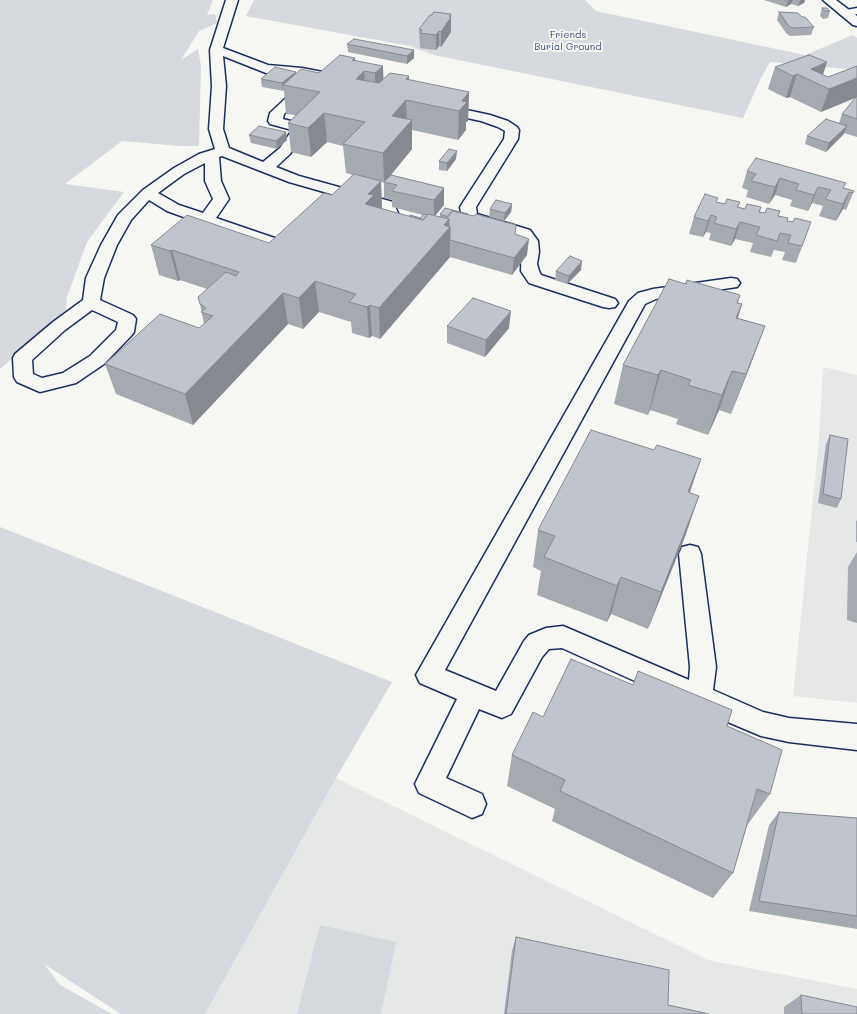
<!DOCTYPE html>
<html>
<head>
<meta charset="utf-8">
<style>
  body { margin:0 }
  canvas { display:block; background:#f6f6f2 }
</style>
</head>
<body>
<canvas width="857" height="1014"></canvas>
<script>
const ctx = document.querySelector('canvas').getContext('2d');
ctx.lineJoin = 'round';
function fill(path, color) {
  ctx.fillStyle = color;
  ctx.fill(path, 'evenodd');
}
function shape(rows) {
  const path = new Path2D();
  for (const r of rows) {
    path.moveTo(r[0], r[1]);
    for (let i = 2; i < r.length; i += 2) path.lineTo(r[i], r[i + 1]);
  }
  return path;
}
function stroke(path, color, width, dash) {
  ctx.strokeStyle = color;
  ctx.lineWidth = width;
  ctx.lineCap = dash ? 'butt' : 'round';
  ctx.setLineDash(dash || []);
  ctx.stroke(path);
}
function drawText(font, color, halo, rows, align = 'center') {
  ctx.font = font + ' Mali,sans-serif';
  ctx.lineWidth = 4;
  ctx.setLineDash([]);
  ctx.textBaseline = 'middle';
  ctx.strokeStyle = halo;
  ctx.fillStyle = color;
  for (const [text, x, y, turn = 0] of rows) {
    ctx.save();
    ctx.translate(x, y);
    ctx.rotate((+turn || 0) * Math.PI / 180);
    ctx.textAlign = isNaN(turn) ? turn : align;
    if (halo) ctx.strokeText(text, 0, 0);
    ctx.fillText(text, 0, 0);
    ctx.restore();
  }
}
fill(shape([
  [823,367,857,375,857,703,793,696,819,439],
  [336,778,708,960,857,989,857,1014,205,1014]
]), '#e6e7e7');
fill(shape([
  [0,0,213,0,207,15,215,14,217,23,199,31,181,60,198,49,201,66,199,146,180,146,122,141,65,184,124,192,87,242,67,297,66,310,0,369],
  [254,0,585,0,596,11,805,55,853,35,857,38,857,70,770,62,761,78,743,118,434,55,410,46,246,16],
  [0,527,392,682,336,778,205,1014,121,1014,44,964,60,985,112,1014,0,1014],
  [320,925,396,942,381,1014,297,1014]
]), '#d6d9dd');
const minor = shape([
  [226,0,238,0,223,48,268,65,302,68,333,74,335,77,333,80,328,81,302,76,266,73,223,56,226,86,223,129,229,148,263,162,280,148,292,130,270,124,268,121,270,113,302,83,312,83,314,86,312,89,284,114,283,119,306,125,308,128,290,154,276,167,299,176,393,202,398,213,398,220,414,225,416,228,414,231,408,233,384,226,382,223,382,213,380,208,289,182,222,156,219,157,221,181,229,199,216,218,298,246,300,250,298,254,292,255,286,254,167,211,149,200,131,220,117,245,104,278,100,300,133,315,136,319,134,332,131,336,104,364,76,383,40,392,17,382,14,377,13,358,15,354,53,322,83,300,86,278,101,245,118,215,143,190,174,168,199,154,215,149,209,129,212,86,210,50,226,0],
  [205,163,205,181,213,199,203,213,179,205,158,193,184,174,205,163],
  [92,310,118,322,116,330,90,356,63,373,42,378,33,374,32,360,65,330,92,310],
  [857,8,857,14,845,17,841,15,839,13,841,11,857,8],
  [439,104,490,115,508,121,517,127,519,130,518,139,476,207,477,214,530,230,538,241,539,252,537,264,539,271,541,275,615,299,618,303,615,307,609,308,603,307,529,283,521,271,522,241,518,236,464,220,462,217,460,207,504,139,505,131,498,127,481,121,434,111,432,108,434,105,439,104],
  [731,278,737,279,740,283,737,287,656,299,645,304,445,670,496,691,524,641,529,635,546,628,563,626,689,680,690,667,679,554,682,547,690,545,698,547,701,554,716,667,713,690,763,712,789,718,857,724,857,750,789,742,761,736,690,706,562,648,549,649,542,657,511,714,502,718,479,709,446,778,482,794,486,804,482,814,472,818,419,793,415,784,457,699,420,683,416,675,629,301,638,293,653,289,731,278]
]);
const major = shape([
  [823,0,836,0,857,16,857,26,853,25,823,0]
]);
stroke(minor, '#1b2f5e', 3);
stroke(major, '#1b2f5e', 3);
fill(minor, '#f6f6f2');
fill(major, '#f6f6f2');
fill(shape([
  [764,0,805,0,804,3,798,6,791,4,786,7],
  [822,8,830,11,828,18,823,19,820,16],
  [779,12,802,17,814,27,811,35,790,36,786,33,777,20],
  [451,14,451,32,441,47,439,46,436,50,420,48,419,29,432,15],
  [347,44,414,50,414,58,407,64,348,52],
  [355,61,383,66,383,80,409,76,409,80,469,92,468,121,466,122,466,130,458,140,412,130,412,149,391,175,444,188,444,205,435,216,440,217,440,214,515,234,527,255,512,275,450,257,380,339,372,336,369,338,352,333,351,322,319,312,303,329,288,324,193,425,116,394,105,364,199,328,204,324,200,304,207,289,180,280,178,281,159,275,151,245,269,243,332,195,353,175,346,173,343,146,327,142,311,157,291,152,288,123,296,115,286,114,284,91,262,87,261,79,296,72,296,74,319,73],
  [381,182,384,183,384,198,392,200,392,207,423,215,421,218,409,216,382,209],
  [827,62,823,75,828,77,857,66,857,137,844,133,826,152,805,144,807,136,839,123,842,114,855,98,821,112,790,97,786,98,768,89,775,67],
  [286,132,287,140,277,149,251,143,249,135],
  [456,159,447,171,439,170,439,161],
  [747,171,844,188,854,191,846,210,843,209,836,221,819,216,823,206,812,203,808,211,790,206,792,200,775,195,769,204,746,197,748,190,742,188],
  [717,202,725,204,740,202,738,207,745,209,761,207,760,212,778,216,787,221,793,222,811,222,796,263,782,260,785,252,774,250,771,257,750,252,753,243,735,239,731,246,709,240,711,233,706,232,703,237,689,234,694,217],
  [512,204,511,212,504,221,489,217,490,209],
  [581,270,567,284,555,280,556,271],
  [686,284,740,295,738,303,742,304,738,318,765,326,750,366,731,414,719,410,708,435,676,424,678,419,650,410,648,415,614,404,623,365],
  [447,326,509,328,485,357,447,343],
  [830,435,841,499,837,508,818,503,826,444],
  [690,493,686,534,648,629,611,614,607,622,537,595,541,571,533,567,538,530],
  [857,520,857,542,856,542,856,521],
  [857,552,857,623,847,620,848,567],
  [543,717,727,726,770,794,748,824,748,823,733,873,713,898,552,821,555,809,507,786,512,755],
  [779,812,857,818,857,929,749,911,769,825],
  [516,937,668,1005,709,1014,504,1014,512,951],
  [801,995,857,1014,784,1014,784,1007]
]), '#a5a9b0');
fill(shape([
  [788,0,793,0,791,4,786,7],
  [800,0,805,0,804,3,798,6],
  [451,14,451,32,441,47,441,32],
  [439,31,439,46,436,50,436,35],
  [414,50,414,58,407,64,407,56],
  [355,58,356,79,364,71,366,99,354,88,352,60],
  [827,62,819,85,811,69],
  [383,66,384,94,376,101,375,73],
  [296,72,297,79,283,85,283,91,282,83],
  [797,74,790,97,786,98,793,76],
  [409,76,409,101,406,100,407,126,412,120,412,149,385,182,384,182,383,153,392,116,406,79],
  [857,78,857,97,821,112,829,89],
  [469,92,468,121,466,122,466,130,458,140,459,111,462,101],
  [324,113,327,142,311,157,308,128],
  [847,126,844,134,826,152,829,143],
  [286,132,287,140,277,149,276,141],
  [457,151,456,159,447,171,447,163],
  [780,178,775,195,769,204,775,187],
  [381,181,382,211,365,204,368,194],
  [818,187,812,203,808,211,814,195],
  [444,188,444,205,434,217,434,200],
  [849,192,843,209,836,221,843,204],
  [512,204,511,212,504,221,505,213],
  [711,215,706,232,703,237,708,221],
  [449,219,450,227,450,257,380,339,379,308],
  [740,222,735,239,731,246,736,229],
  [529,239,527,255,512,275,514,258],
  [172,250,180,280,178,281,170,251],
  [582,261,581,270,567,284,569,276],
  [315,281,319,312,303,329,299,298],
  [283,293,288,324,193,425,185,394],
  [742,304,729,344,736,318],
  [370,305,372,336,369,338,367,307],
  [511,311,509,328,485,357,486,340],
  [765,326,750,366,731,414,746,374],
  [661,370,650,410,648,415,658,375],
  [732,371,719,410,708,435,722,395],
  [701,459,688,498,688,492],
  [699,496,686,534,648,629,661,592],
  [621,577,611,614,607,622,617,586]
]), '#868990');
const building = shape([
  [822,8,827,8,830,11,825,11,822,8],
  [434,12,451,14,449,17,451,17,441,32,439,31,436,35,420,33,422,30,419,29,430,15,432,15,434,12],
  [779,12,798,13,802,17,805,17,814,27,792,28,788,25,779,12],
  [354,39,414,50,407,56,347,44,354,39],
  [340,55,355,58,352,60,383,66,375,73,364,71,356,79,379,83,390,73,409,76,406,79,469,92,462,101,467,102,459,111,406,100,392,116,412,120,383,153,343,144,365,122,324,113,308,128,288,123,320,92,283,85,301,69,319,73,340,55],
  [809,55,827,62,811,69,828,77,857,66,857,78,829,89,797,74,793,76,775,67,809,55],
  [275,67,296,72,282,83,261,79,275,67],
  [857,96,857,119,842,114,857,96],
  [826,119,847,126,829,143,807,136,826,119],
  [259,126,286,132,276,141,249,135,259,126],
  [449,149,457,151,447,163,439,161,449,149],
  [756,158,846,183,843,188,854,191,853,193,849,192,843,204,825,199,831,190,818,187,814,195,796,190,799,184,780,178,775,187,751,181,756,174,747,171,756,158],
  [354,174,381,181,368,194,374,195,365,204,423,220,428,214,449,219,444,225,450,227,379,308,370,305,367,307,349,302,356,294,315,281,299,298,283,293,185,394,105,364,160,314,199,328,213,316,201,312,206,308,200,304,198,297,226,272,236,276,239,272,172,250,170,251,151,245,187,215,269,243,324,193,332,195,354,174],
  [391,175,444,188,434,200,392,191,397,185,384,182,391,175],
  [705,194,718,198,716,202,725,204,727,199,740,202,737,207,745,209,747,204,761,207,759,212,765,213,767,208,780,211,778,216,788,218,787,221,793,222,795,218,811,222,802,246,788,243,791,235,780,233,777,241,756,235,760,227,740,222,736,229,714,223,717,217,711,215,708,221,694,217,705,194],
  [496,200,512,204,505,213,490,209,496,200],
  [445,208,468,214,452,211,448,217,440,214,445,208],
  [452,211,474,216,476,214,516,225,515,234,529,239,514,258,450,240,450,227,449,227,449,219,446,218,452,211],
  [423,214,427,215,423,220,409,216,410,215,421,218,423,214],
  [570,256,582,261,569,276,556,271,570,256],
  [669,279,686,284,687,280,740,295,737,303,742,304,736,318,765,326,746,374,732,371,722,395,688,385,691,380,661,370,658,375,623,365,669,279],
  [473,298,511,311,486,340,447,326,473,298],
  [591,430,654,450,657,445,701,459,688,492,699,496,661,592,621,577,617,586,544,557,555,536,538,530,591,430],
  [830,435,848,439,841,499,823,494,830,435],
  [571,659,633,685,638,671,732,710,727,726,782,750,770,794,757,789,733,873,560,791,565,780,512,755,533,712,543,717,571,659],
  [779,812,857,818,857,916,759,901,779,812],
  [516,937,669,970,668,1005,709,1014,506,1014,516,937],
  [801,995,857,1007,857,1014,802,1014,801,995]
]);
fill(building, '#c0c4cd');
stroke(building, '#868990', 1);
drawText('10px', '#405177', '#f6f6f2', [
  ["Friends",568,35],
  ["Burial Ground",568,47]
]);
</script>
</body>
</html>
